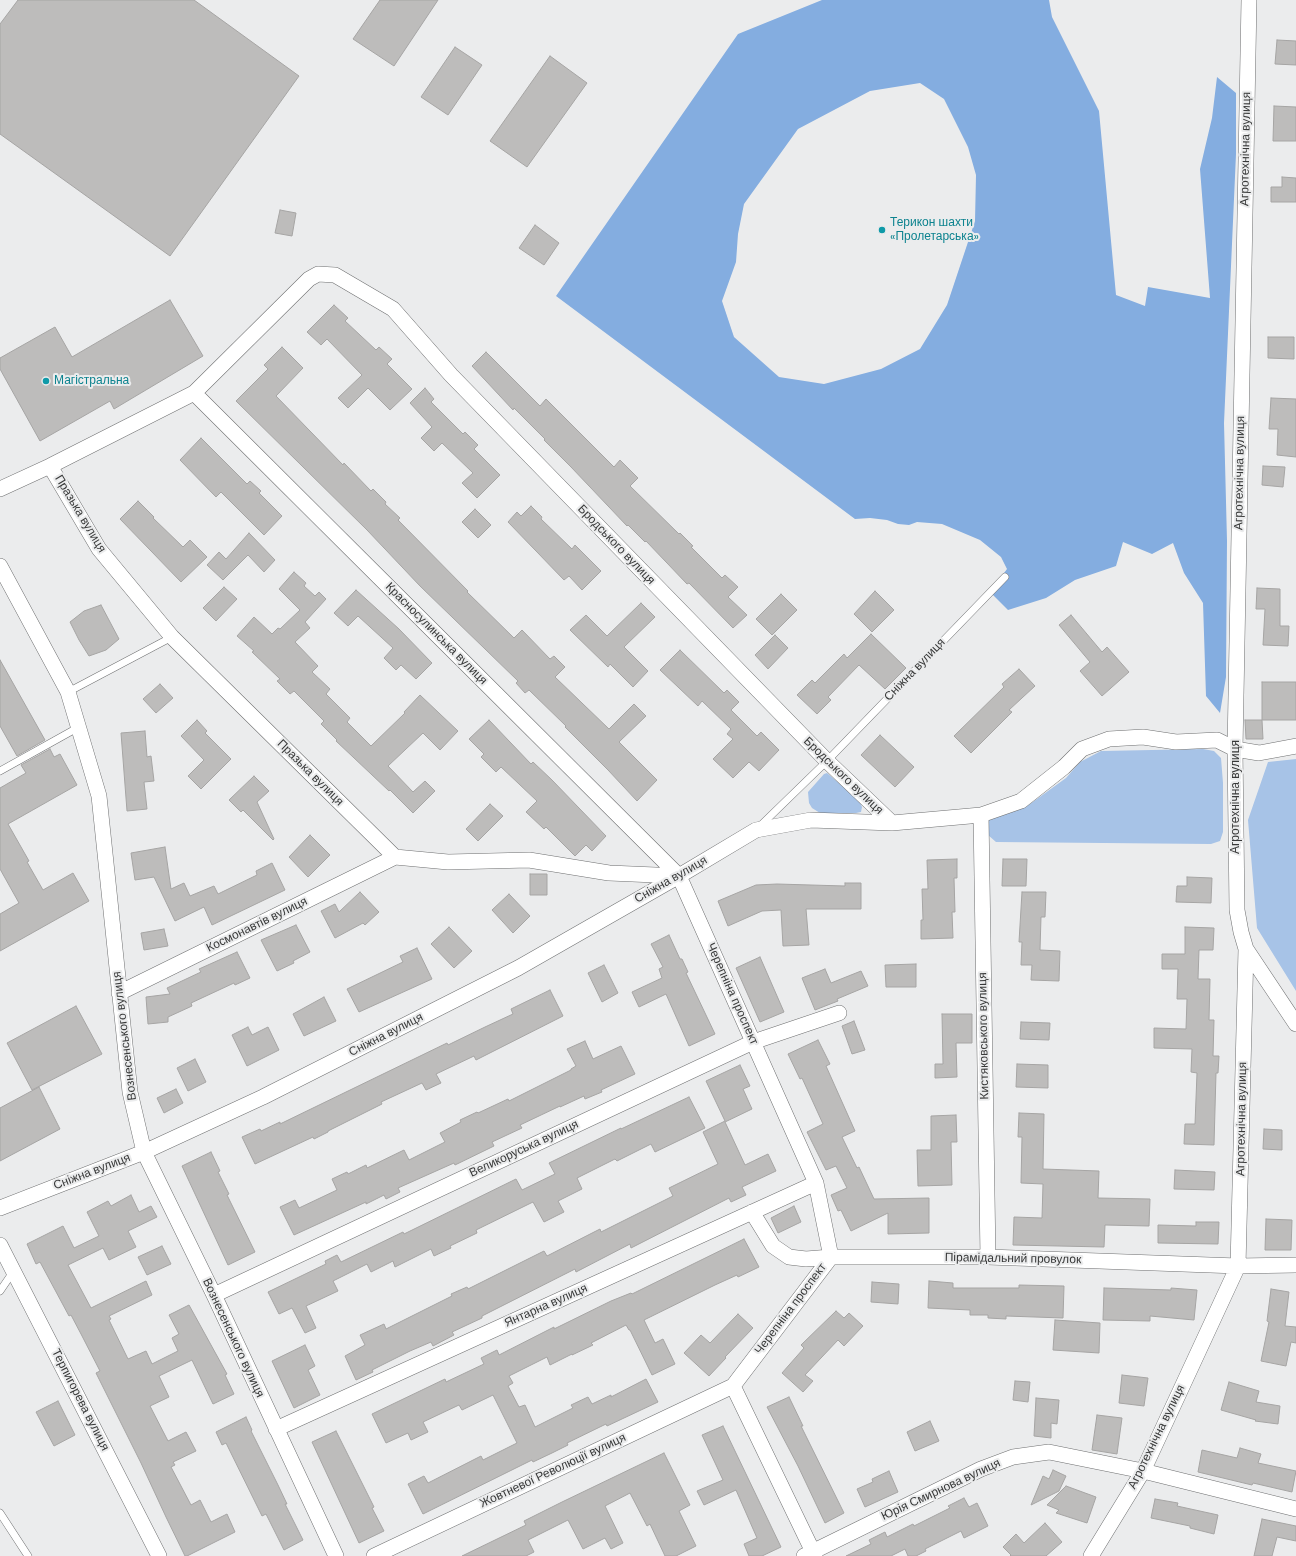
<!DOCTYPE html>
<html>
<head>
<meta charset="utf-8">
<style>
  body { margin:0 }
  canvas { display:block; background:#ebeced }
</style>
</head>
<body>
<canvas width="1296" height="1556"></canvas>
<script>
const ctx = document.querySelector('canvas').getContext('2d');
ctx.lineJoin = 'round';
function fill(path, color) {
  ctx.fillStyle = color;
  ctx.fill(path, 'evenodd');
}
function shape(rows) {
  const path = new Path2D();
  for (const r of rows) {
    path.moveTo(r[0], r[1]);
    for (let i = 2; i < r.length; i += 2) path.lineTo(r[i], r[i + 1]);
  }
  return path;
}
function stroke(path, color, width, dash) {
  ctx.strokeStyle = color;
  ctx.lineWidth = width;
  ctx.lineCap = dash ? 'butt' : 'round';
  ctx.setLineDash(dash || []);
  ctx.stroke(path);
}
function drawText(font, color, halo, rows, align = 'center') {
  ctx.font = font + ' "DM Sans",sans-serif';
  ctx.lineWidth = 4;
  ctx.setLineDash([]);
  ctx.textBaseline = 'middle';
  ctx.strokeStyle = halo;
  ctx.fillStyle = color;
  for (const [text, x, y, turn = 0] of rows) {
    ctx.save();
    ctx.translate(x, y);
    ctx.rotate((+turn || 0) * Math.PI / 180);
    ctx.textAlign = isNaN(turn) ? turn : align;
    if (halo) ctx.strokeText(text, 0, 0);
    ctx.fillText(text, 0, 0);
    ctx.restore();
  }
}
fill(shape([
  [1203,749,1214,751,1221,758,1223,783,1223,832,1220,841,1211,844,996,842,988,835,988,819,995,815,1030,804,1066,778,1080,762,1101,751],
  [1296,759,1296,991,1257,928,1248,820,1268,762],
  [827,773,859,800,862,807,861,812,856,813,820,813,812,808,809,803,808,792,824,774]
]), '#a7c3e7');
fill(shape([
  [822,0,1049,0,1052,17,1099,111,1116,295,1145,306,1148,287,1210,298,1200,169,1212,118,1217,77,1236,93,1236,154,1224,423,1227,541,1226,677,1220,713,1206,696,1203,603,1184,573,1173,543,1152,554,1123,542,1116,566,1075,580,1046,598,1008,610,990,592,1007,569,1001,557,980,540,942,524,917,522,909,525,898,524,887,520,870,518,855,519,556,296,738,34],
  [920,83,944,99,968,147,976,175,975,221,947,305,920,349,881,369,824,384,779,377,734,337,722,301,736,262,738,234,744,204,798,129,870,91]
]), '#84ade0');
const building = shape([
  [18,0,194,0,299,76,170,256,0,134,0,24,18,0],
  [380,0,438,0,394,66,353,39,380,0],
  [1277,40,1296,41,1296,65,1275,64,1277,40],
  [455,47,482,65,448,115,421,97,455,47],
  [550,56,587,83,527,167,490,141,550,56],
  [1274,106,1296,107,1296,141,1273,141,1274,106],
  [1282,177,1296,178,1296,202,1271,202,1271,187,1282,187,1282,177],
  [280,210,296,213,292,236,275,233,280,210],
  [535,225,559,243,544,265,519,248,535,225],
  [170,300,203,356,114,409,110,401,40,441,0,369,0,358,55,327,72,357,170,300],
  [334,305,348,318,345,321,376,350,379,347,392,359,387,364,412,389,390,410,368,388,348,408,338,398,362,375,327,339,321,345,307,332,334,305],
  [1268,337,1294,337,1294,359,1268,358,1268,337],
  [282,347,303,368,276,396,343,465,344,463,371,491,373,489,386,502,385,504,400,518,398,520,468,591,467,592,514,638,522,630,550,659,554,656,565,667,555,677,609,729,634,704,646,716,619,742,657,780,637,801,608,770,565,727,566,726,529,690,525,693,516,683,518,681,420,586,367,530,236,401,268,369,264,365,282,347],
  [486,352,540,406,546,399,614,467,620,460,638,478,630,486,679,534,680,533,693,546,691,547,722,578,725,575,738,587,728,597,747,615,733,628,689,583,687,584,646,541,645,542,628,525,627,526,571,467,544,440,545,439,514,408,513,410,472,366,486,352],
  [425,388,434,399,431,402,463,434,465,432,478,445,474,449,500,475,477,498,462,483,473,473,442,443,434,451,421,438,432,427,410,403,425,388],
  [1271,398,1296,399,1296,457,1277,455,1278,429,1269,429,1271,398],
  [201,438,247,484,250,481,261,491,259,493,282,516,264,535,221,492,216,497,180,460,201,438],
  [1263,466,1285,467,1283,487,1262,485,1263,466],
  [138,501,154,517,153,518,183,547,190,540,207,557,181,582,120,519,138,501],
  [531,506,542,517,541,519,572,549,575,545,601,571,582,590,569,576,564,580,508,522,517,512,521,516,531,506],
  [475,509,491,525,478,538,462,522,475,509],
  [249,533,275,560,264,572,248,555,223,580,207,565,219,552,226,559,249,533],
  [294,572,306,583,304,586,315,596,319,592,326,599,305,622,310,628,295,642,318,666,312,672,330,689,326,694,350,718,347,722,371,746,405,713,404,712,420,695,458,731,440,750,423,733,388,766,413,792,425,781,435,791,413,813,390,790,389,791,336,741,337,740,321,724,324,721,294,691,290,694,277,681,280,679,252,652,254,651,237,636,254,617,272,634,278,628,280,629,300,610,279,589,294,572],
  [224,587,237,599,216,621,203,608,224,587],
  [1257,588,1280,589,1280,626,1289,626,1288,646,1263,645,1265,609,1256,609,1257,588],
  [356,590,399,629,432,663,416,679,401,665,396,670,384,658,393,648,358,616,348,626,334,613,356,590],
  [875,591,894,610,872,632,854,614,875,591],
  [781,594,797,610,772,635,756,619,781,594],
  [641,603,655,617,624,647,648,671,633,687,610,664,608,667,570,630,586,615,607,636,641,603],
  [101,605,119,639,106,650,89,656,79,640,70,622,84,611,101,605],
  [1071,615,1102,652,1107,647,1129,672,1102,696,1080,671,1090,662,1059,625,1071,615],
  [871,634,906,668,885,689,859,665,828,697,831,700,817,714,797,695,812,680,815,683,844,654,847,658,871,634],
  [775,635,788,648,768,669,755,655,775,635],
  [680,650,724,693,727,690,739,702,731,710,757,736,761,732,779,750,759,771,749,762,733,778,713,759,733,739,727,734,731,729,702,701,698,706,660,670,680,650],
  [0,660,45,740,17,756,0,726,0,660],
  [1019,669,1035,686,1009,710,1012,712,971,753,954,736,1004,687,1002,684,1019,669],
  [1262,682,1296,682,1296,720,1262,720,1262,682],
  [160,684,173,698,156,713,143,699,160,684],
  [197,720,207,731,205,733,231,759,201,789,188,776,204,760,181,736,197,720],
  [489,720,531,764,533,762,552,780,606,836,592,851,586,845,575,856,546,827,544,829,526,812,537,801,501,767,496,772,481,757,484,754,469,739,489,720],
  [1245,720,1262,720,1263,739,1246,739,1245,720],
  [145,731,147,757,151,756,154,781,144,782,147,809,127,811,121,733,145,731],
  [880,735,914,767,895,787,861,755,880,735],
  [50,749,54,757,60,754,77,785,8,824,29,861,27,862,43,890,73,873,89,901,0,951,0,914,19,903,0,869,0,788,26,773,21,765,50,749],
  [254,776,269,791,257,802,274,839,273,840,243,810,241,812,229,800,254,776],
  [490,804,503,816,478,841,466,829,490,804],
  [310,835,330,855,308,877,289,857,310,835],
  [165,847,171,889,184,883,190,896,214,886,218,894,257,875,256,871,272,863,285,890,212,925,204,907,175,921,154,877,135,880,131,853,165,847],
  [957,859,957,878,954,878,955,912,952,912,953,938,921,939,921,920,923,920,922,889,928,889,927,860,957,859],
  [1003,859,1027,859,1026,886,1002,886,1003,859],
  [530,874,547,874,547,895,530,895,530,874],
  [1187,877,1212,878,1211,903,1176,902,1177,886,1187,886,1187,877],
  [845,883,861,883,861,909,806,909,809,945,783,946,781,910,762,911,728,926,718,901,756,885,777,884,845,886,845,883],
  [360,892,379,912,365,925,363,923,335,938,321,911,335,904,339,912,360,892],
  [1022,892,1046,892,1045,917,1041,917,1040,950,1060,951,1059,981,1031,980,1032,965,1021,965,1022,942,1019,942,1022,892],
  [509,894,530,916,513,933,492,910,509,894],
  [296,925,310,952,293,961,294,963,277,971,261,940,296,925],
  [449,927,472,951,454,968,431,944,449,927],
  [1185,927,1214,928,1213,950,1199,950,1198,979,1210,979,1209,1020,1214,1020,1213,1056,1219,1056,1218,1073,1216,1073,1214,1145,1184,1144,1185,1124,1195,1124,1197,1073,1191,1072,1192,1049,1154,1048,1154,1028,1186,1029,1187,999,1177,999,1178,969,1162,969,1162,954,1185,954,1185,927],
  [164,929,168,946,144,950,141,933,164,929],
  [669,935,680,959,682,959,688,972,686,973,715,1034,689,1046,666,994,639,1007,632,992,662,978,659,969,663,967,651,944,669,935],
  [417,948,432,979,359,1012,347,989,403,962,400,956,417,948],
  [237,952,250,978,235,985,234,983,191,1003,192,1006,168,1017,168,1022,148,1024,146,997,170,994,167,988,201,972,199,969,237,952],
  [760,957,784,1012,760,1022,736,968,760,957],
  [916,964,916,987,886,987,885,965,916,964],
  [604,965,618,993,602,1002,588,973,604,965],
  [825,969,831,983,861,971,868,986,837,999,838,1001,815,1010,802,978,825,969],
  [550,990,563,1016,476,1060,474,1056,436,1074,441,1083,426,1090,422,1083,381,1102,382,1104,328,1131,328,1132,314,1139,313,1137,255,1164,242,1137,260,1129,261,1131,280,1122,280,1124,447,1043,448,1045,485,1027,513,1014,511,1009,550,990],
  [324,997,336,1021,304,1036,293,1014,324,997],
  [76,1006,102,1054,32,1090,7,1043,76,1006],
  [942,1014,972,1014,972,1043,956,1043,957,1077,935,1078,935,1064,943,1064,942,1014],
  [854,1021,865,1050,852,1054,842,1026,854,1021],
  [1021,1022,1050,1023,1049,1040,1020,1039,1021,1022],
  [248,1027,252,1035,268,1027,279,1050,247,1066,232,1035,248,1027],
  [818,1040,830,1064,826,1066,855,1131,842,1137,857,1168,859,1167,874,1199,929,1198,929,1233,888,1234,888,1213,851,1231,841,1210,838,1211,831,1195,847,1188,836,1166,826,1170,807,1132,823,1124,802,1078,800,1079,788,1054,818,1040],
  [585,1041,593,1059,621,1046,635,1074,601,1090,602,1092,585,1099,584,1096,560,1107,560,1106,520,1125,522,1128,492,1142,494,1146,455,1165,454,1163,398,1188,400,1192,386,1199,384,1195,366,1204,366,1202,294,1235,280,1207,295,1200,299,1208,337,1190,332,1179,347,1172,348,1174,366,1165,367,1168,404,1150,409,1160,445,1142,440,1133,461,1122,460,1120,477,1112,478,1113,508,1099,509,1101,571,1070,571,1069,576,1066,567,1049,585,1041],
  [195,1059,206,1082,188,1091,177,1068,195,1059],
  [1017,1064,1048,1065,1048,1088,1016,1087,1017,1064],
  [740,1065,750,1086,743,1089,752,1109,725,1122,745,1165,768,1154,776,1171,742,1187,746,1195,731,1202,729,1198,631,1248,630,1244,576,1272,575,1269,482,1316,482,1318,452,1332,454,1335,433,1346,431,1342,410,1351,372,1370,373,1372,356,1380,345,1356,365,1345,360,1335,384,1324,386,1329,452,1296,451,1294,467,1287,468,1289,544,1251,547,1256,600,1229,601,1232,673,1196,669,1188,718,1164,703,1132,725,1121,706,1081,740,1065],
  [39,1087,60,1129,0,1161,0,1108,39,1087],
  [176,1089,183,1103,164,1113,157,1098,176,1089],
  [689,1097,705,1128,655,1152,651,1144,617,1161,615,1159,577,1178,582,1189,558,1201,564,1212,544,1222,533,1202,476,1230,477,1233,450,1246,451,1248,434,1256,431,1249,395,1267,393,1261,371,1272,367,1264,333,1281,338,1291,306,1306,316,1328,305,1333,292,1308,279,1314,268,1292,326,1264,325,1261,337,1255,341,1262,403,1232,404,1234,516,1179,522,1190,555,1174,549,1163,621,1128,621,1129,689,1097],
  [1019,1113,1044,1114,1043,1169,1099,1171,1098,1198,1150,1199,1149,1226,1105,1225,1104,1247,1013,1245,1014,1217,1042,1218,1043,1184,1021,1183,1022,1137,1018,1137,1019,1113],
  [956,1115,957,1142,951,1142,952,1185,918,1186,917,1150,931,1150,931,1116,956,1115],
  [1264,1129,1282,1130,1282,1150,1263,1149,1264,1129],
  [211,1152,220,1171,218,1172,229,1194,227,1195,255,1252,228,1265,182,1166,211,1152],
  [1175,1170,1215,1172,1214,1190,1174,1189,1175,1170],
  [131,1195,139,1212,151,1206,157,1217,128,1231,136,1247,109,1260,103,1248,68,1265,91,1308,146,1281,152,1295,109,1316,111,1319,109,1320,128,1359,146,1351,152,1364,178,1351,172,1338,179,1334,169,1315,189,1305,227,1374,225,1375,234,1394,213,1404,192,1360,159,1376,169,1397,150,1406,168,1441,186,1432,196,1451,173,1462,175,1465,171,1467,191,1505,200,1500,211,1522,227,1514,235,1532,187,1556,185,1556,166,1517,141,1463,96,1373,100,1371,81,1334,71,1315,69,1316,40,1262,36,1264,27,1244,63,1226,74,1248,99,1236,87,1212,108,1201,111,1206,131,1195],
  [794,1206,801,1222,778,1233,771,1218,794,1206],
  [1266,1219,1292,1220,1291,1250,1265,1250,1266,1219],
  [1196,1222,1219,1222,1218,1244,1158,1243,1158,1225,1196,1226,1196,1222],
  [744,1239,759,1267,738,1277,737,1275,715,1285,644,1320,655,1343,663,1339,675,1364,652,1375,630,1330,629,1330,626,1325,591,1343,593,1345,572,1355,572,1354,550,1365,547,1357,509,1376,513,1383,508,1386,519,1407,525,1405,535,1427,573,1408,571,1405,588,1397,592,1404,611,1395,611,1397,646,1379,658,1402,607,1426,606,1424,567,1443,568,1445,552,1453,533,1462,532,1460,423,1514,408,1484,424,1476,428,1483,481,1456,483,1460,517,1443,493,1395,462,1410,459,1405,423,1422,428,1432,411,1440,408,1433,386,1443,372,1414,445,1379,446,1382,484,1364,481,1358,497,1350,499,1355,554,1327,554,1329,611,1301,631,1293,632,1294,744,1239],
  [162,1246,171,1264,147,1275,138,1257,162,1246],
  [929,1281,953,1283,953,1288,1019,1288,1019,1285,1064,1286,1063,1318,1006,1316,1006,1319,988,1318,988,1315,970,1315,970,1310,928,1308,929,1281],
  [872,1282,899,1284,898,1304,871,1302,872,1282],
  [1104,1288,1171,1290,1171,1288,1197,1290,1194,1320,1150,1316,1150,1321,1103,1320,1104,1288],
  [1271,1289,1289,1292,1285,1326,1296,1327,1296,1343,1291,1342,1286,1366,1261,1361,1269,1322,1267,1321,1271,1289],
  [836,1311,844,1318,849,1313,863,1326,844,1346,838,1340,805,1375,813,1381,803,1392,782,1373,804,1348,801,1345,836,1311],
  [738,1314,753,1328,725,1357,726,1358,709,1376,684,1353,701,1335,710,1343,738,1314],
  [1055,1320,1100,1323,1099,1353,1053,1350,1055,1320],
  [305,1345,315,1366,308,1370,320,1395,294,1408,272,1361,305,1345],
  [1122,1375,1148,1378,1144,1406,1119,1403,1122,1375],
  [1015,1381,1030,1382,1028,1402,1013,1400,1015,1381],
  [1229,1382,1259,1391,1256,1402,1280,1406,1278,1424,1255,1421,1256,1420,1221,1410,1229,1382],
  [789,1397,803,1426,801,1426,844,1513,825,1523,798,1466,767,1407,789,1397],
  [1036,1398,1059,1400,1057,1424,1051,1423,1051,1438,1034,1436,1036,1398],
  [58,1401,75,1435,54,1446,36,1412,58,1401],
  [1097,1415,1122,1418,1117,1454,1092,1450,1097,1415],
  [246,1417,252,1430,251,1431,278,1485,287,1504,285,1504,303,1540,284,1550,266,1514,262,1516,226,1443,222,1445,216,1432,246,1417],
  [930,1421,939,1441,915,1451,907,1432,930,1421],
  [723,1426,781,1547,762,1556,749,1556,744,1544,757,1538,736,1490,704,1505,697,1491,723,1480,702,1435,723,1426],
  [336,1431,374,1507,372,1508,384,1531,359,1543,312,1442,336,1431],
  [1240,1448,1261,1454,1258,1463,1296,1471,1292,1492,1253,1483,1252,1485,1198,1472,1202,1450,1237,1458,1240,1448],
  [664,1453,690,1505,679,1511,696,1546,676,1556,665,1556,650,1524,647,1526,630,1493,605,1506,623,1543,611,1549,605,1538,583,1549,568,1520,528,1540,534,1552,526,1556,462,1556,526,1525,524,1521,562,1502,664,1453],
  [1053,1470,1066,1476,1059,1491,1031,1505,1043,1476,1049,1479,1053,1470],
  [889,1471,898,1492,865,1507,857,1489,873,1482,872,1479,889,1471],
  [1066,1486,1096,1497,1087,1523,1056,1513,1059,1510,1047,1505,1066,1486],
  [964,1498,969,1507,977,1503,988,1526,964,1538,961,1531,925,1549,926,1551,916,1556,908,1556,905,1549,891,1556,846,1556,871,1544,869,1540,885,1532,887,1537,913,1524,914,1526,950,1508,948,1506,964,1498],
  [1155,1499,1178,1503,1177,1506,1218,1515,1214,1534,1190,1528,1190,1526,1151,1518,1155,1499],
  [1262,1519,1296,1526,1296,1541,1277,1537,1272,1556,1254,1556,1262,1519],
  [1045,1523,1062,1542,1046,1556,1010,1556,1011,1555,1003,1547,1016,1534,1024,1543,1045,1523]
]);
fill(building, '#bdbcbb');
stroke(building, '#a6a5a4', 1);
const lane = shape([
  [68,692,172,637],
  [0,771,79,727],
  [759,827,827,761,1005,577],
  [0,1291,13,1272],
  [0,1513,28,1556]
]);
const street = shape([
  [194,393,679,876,816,1183,831,1257,733,1386,815,1556],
  [50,466,99,549,172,637,395,857,448,862,529,860,609,873,679,876],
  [0,489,50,466,194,393,309,279,318,274,335,275,393,309,451,375,827,761,892,823],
  [0,566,68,692,99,796,130,1092,144,1152,214,1295,336,1556],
  [981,815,988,1257],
  [1246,949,1296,1024],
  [119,993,395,857],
  [0,1208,144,1152,263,1097,518,968,679,876,756,830,811,820,892,823,981,815,1021,801,1064,767,1082,749,1109,739,1143,737,1176,742,1217,740,1235,749,1259,753,1296,746],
  [752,1212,773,1246,789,1257,806,1259,831,1257,988,1257,1238,1266,1296,1265],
  [0,1245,159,1556],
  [214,1295,753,1042,839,1013],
  [276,1429,816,1183],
  [374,1556,733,1386],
  [804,1556,981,1469,1013,1457,1049,1452,1143,1471,1296,1509],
  [1091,1556,1143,1471,1238,1266,1246,949,1241,932,1237,910,1235,749,1249,0]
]);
stroke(lane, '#6f7071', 8);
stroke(street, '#6f7071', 16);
stroke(lane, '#fff', 7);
stroke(street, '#fff', 15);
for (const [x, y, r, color] of [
  [882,230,4,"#0f9aa8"],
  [46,381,4,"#0f9aa8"]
]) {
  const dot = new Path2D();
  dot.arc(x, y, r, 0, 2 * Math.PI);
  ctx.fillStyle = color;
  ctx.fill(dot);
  stroke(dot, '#ebeced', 1.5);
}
drawText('12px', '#383939', '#ebeced', [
  ["Агротехнічна вулиця",1246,149,-89],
  ["Агротехнічна вулиця",1240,473,-89],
  ["Празька вулиця",80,514,59],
  ["Бродського вулиця",616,545,46],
  ["Красносулинська вулиця",436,634,45],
  ["Сніжна вулиця",915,670,-46],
  ["Празька вулиця",310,773,45],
  ["Бродського вулиця",843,776,44],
  ["Агротехнічна вулиця",1236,797,-90],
  ["Сніжна вулиця",671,880,-30],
  ["Космонавтів вулиця",257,925,-26],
  ["Черепніна проспект",732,994,66],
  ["Сніжна вулиця",386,1035,-27],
  ["Вознесенського вулиця",125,1036,-97],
  ["Кистяковського вулиця",984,1036,-91],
  ["Агротехнічна вулиця",1242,1119,-89],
  ["Великоруська вулиця",524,1149,-25],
  ["Сніжна вулиця",92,1172,-21],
  ["Пірамідальний провулок",1013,1259,1],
  ["Янтарна вулиця",546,1306,-24],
  ["Черепніна проспект",791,1309,-53],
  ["Вознесенського вулиця",233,1338,65],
  ["Терпигорева вулиця",80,1400,63],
  ["Агротехнічна вулиця",1157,1437,-64],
  ["Жовтневої Революції вулиця",553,1471,-25],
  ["Юрія Смирнова вулиця",941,1490,-25]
]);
drawText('12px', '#0d838f', '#ebeced', [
  ["Терикон шахти",890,223],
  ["«Пролетарська»",890,237],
  ["Магістральна",54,381]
], 'left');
</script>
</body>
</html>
